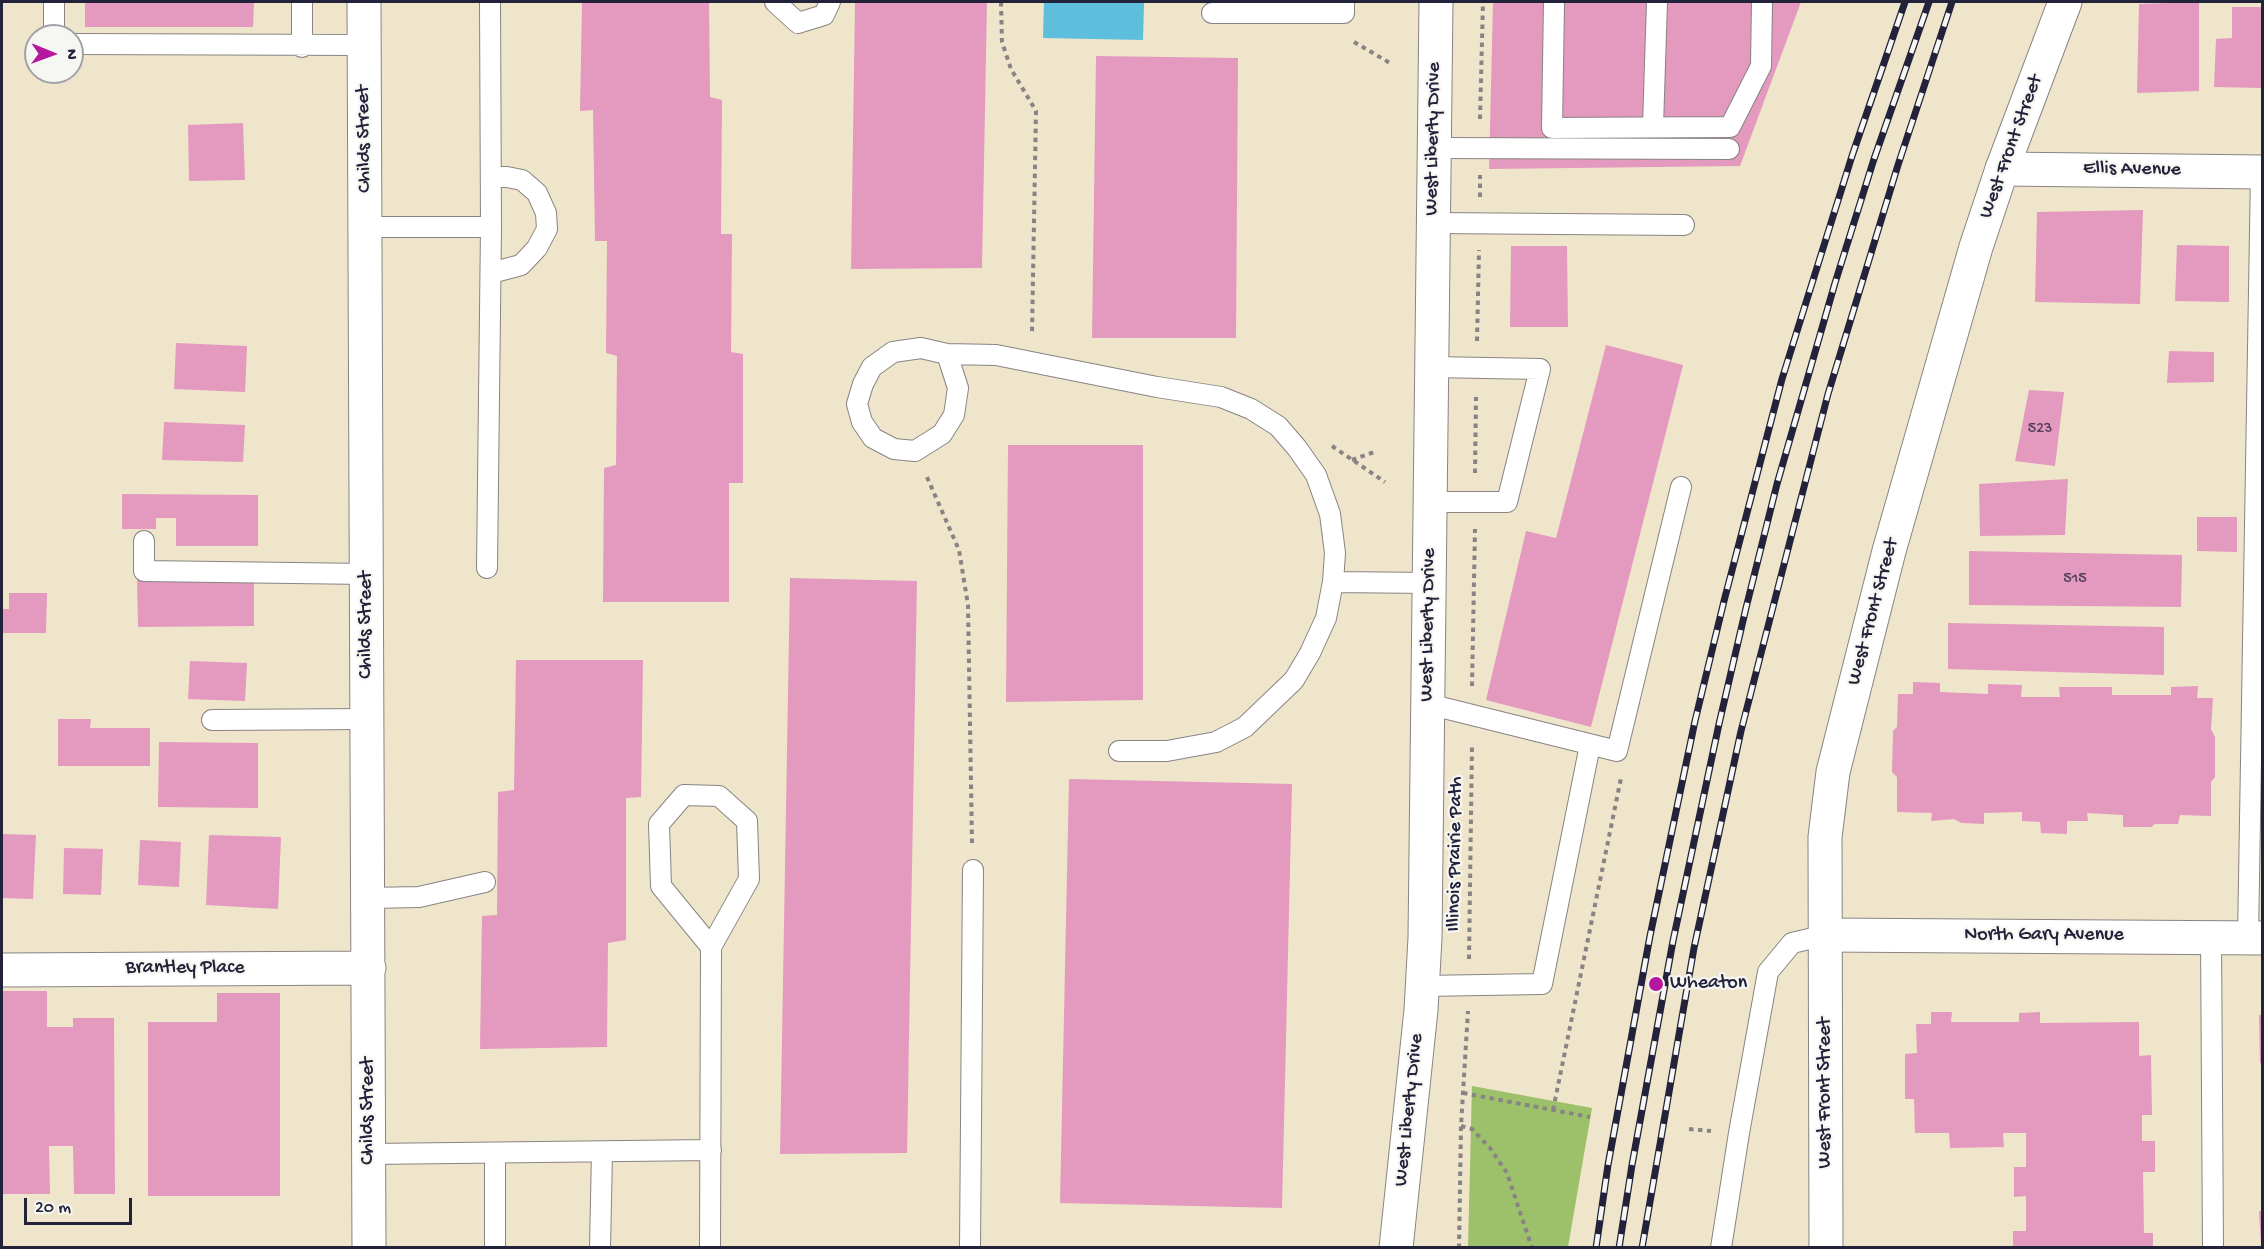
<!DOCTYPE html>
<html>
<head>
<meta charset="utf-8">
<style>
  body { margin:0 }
  #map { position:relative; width:2264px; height:1249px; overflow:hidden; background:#efe5cb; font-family:"Gochi Hand",sans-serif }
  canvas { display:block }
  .frame { position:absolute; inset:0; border:3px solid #22223b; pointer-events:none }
  .north { position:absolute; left:24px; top:24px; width:60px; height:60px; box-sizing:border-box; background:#f6f6f2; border:2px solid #a1a1a9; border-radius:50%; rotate:91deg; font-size:16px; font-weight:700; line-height:24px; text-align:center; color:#22223b }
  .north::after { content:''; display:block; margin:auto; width:21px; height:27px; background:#b5179e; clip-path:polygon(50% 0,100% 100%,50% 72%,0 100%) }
  .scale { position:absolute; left:24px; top:1198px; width:108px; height:27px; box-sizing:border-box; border:3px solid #22223b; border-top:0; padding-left:8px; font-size:18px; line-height:21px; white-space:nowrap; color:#22223b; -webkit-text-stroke:4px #f6f6f2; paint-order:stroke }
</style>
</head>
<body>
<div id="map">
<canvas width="2264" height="1249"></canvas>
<div class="frame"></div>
<div class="north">N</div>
<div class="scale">20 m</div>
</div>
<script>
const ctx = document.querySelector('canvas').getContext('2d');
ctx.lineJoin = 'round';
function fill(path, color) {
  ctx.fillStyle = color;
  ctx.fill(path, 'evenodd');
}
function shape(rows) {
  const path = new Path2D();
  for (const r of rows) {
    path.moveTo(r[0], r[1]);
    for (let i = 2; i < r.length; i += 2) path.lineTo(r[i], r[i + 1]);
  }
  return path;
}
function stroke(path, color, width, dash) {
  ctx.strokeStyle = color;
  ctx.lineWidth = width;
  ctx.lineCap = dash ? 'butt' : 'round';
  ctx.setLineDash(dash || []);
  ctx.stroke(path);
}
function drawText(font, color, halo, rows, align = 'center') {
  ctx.font = font + ' "Gochi Hand",sans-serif';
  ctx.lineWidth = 4.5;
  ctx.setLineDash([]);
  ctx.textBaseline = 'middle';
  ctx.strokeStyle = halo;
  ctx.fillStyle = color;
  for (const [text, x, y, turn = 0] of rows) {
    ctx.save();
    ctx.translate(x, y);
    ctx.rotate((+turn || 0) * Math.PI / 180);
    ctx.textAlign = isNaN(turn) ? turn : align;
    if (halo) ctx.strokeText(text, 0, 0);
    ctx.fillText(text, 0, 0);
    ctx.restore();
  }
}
fill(shape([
  [1472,1086,1592,1108,1568,1247,1468,1247]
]), '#9dc06a');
fill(shape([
  [1044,2,1144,2,1143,40,1043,38]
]), '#5dbfdb');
fill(shape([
  [85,2,254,2,253,27,85,27],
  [582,2,709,2,710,97,722,100,721,234,732,234,731,352,743,354,743,483,729,483,729,602,603,602,604,468,616,465,617,356,606,353,607,241,595,241,593,110,580,111],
  [855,2,987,2,982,268,851,269],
  [1493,2,1801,2,1740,166,1489,169],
  [2199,2,2199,91,2137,93,2139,4],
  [2232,7,2262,7,2262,88,2214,87,2216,39,2232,38],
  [1096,56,1238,58,1236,338,1092,338],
  [243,123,245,180,189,181,188,125],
  [2143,210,2140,304,2035,302,2037,212],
  [2177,245,2229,246,2229,302,2175,301],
  [1511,246,1567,246,1568,327,1510,327],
  [176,343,247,346,245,392,174,389],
  [1606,345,1683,365,1591,727,1486,700,1526,531,1556,538],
  [2169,351,2214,352,2214,382,2167,383],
  [2029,390,2064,392,2055,466,2015,461],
  [164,422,245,425,243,462,162,460],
  [1008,445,1143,445,1143,700,1006,702],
  [2068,479,2065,535,1980,536,1979,484],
  [122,494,258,495,258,546,176,546,176,518,156,518,156,529,122,529],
  [2197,517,2237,517,2237,552,2197,551],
  [1969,551,2182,555,2181,607,1969,605],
  [790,578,917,581,907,1153,780,1154],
  [254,579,254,626,138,627,137,580],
  [9,593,47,593,46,633,2,633,2,609,9,609],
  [1948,623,2164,627,2164,675,1948,669],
  [516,660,643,660,641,797,626,798,626,940,608,943,607,1047,480,1049,482,916,497,915,498,792,514,790],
  [190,661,247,663,245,701,188,699],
  [1913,682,1940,683,1940,692,1988,694,1988,684,2022,685,2021,697,2060,697,2059,687,2112,687,2112,695,2171,695,2171,687,2198,686,2197,698,2213,698,2211,729,2215,737,2215,777,2211,782,2211,816,2180,815,2178,824,2155,824,2151,827,2123,827,2123,815,2087,813,2088,821,2067,821,2067,834,2041,833,2040,822,2022,821,2022,812,1984,813,1984,824,1961,823,1954,819,1931,821,1932,813,1897,812,1897,777,1892,772,1893,731,1897,727,1898,694,1913,694],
  [58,719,91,719,90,728,150,728,150,766,58,766],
  [159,742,258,743,258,808,158,807],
  [1069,779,1292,784,1282,1208,1060,1203],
  [2,834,36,835,33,899,2,898],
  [209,835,281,837,278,909,206,905],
  [140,840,181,842,179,887,138,885],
  [64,848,103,849,101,895,63,894],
  [2,991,47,991,47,1027,73,1027,73,1018,114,1018,115,1194,74,1194,73,1146,49,1146,50,1194,2,1194],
  [217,993,280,993,280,1196,148,1196,148,1022,217,1022],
  [1931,1012,1952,1012,1951,1022,2019,1022,2019,1013,2040,1012,2040,1023,2139,1022,2139,1056,2151,1055,2152,1115,2142,1115,2142,1141,2155,1141,2155,1172,2143,1172,2144,1233,2153,1233,2153,1248,2013,1248,2013,1231,2026,1231,2026,1196,2014,1197,2014,1167,2026,1167,2026,1133,2003,1133,2004,1147,1950,1148,1949,1133,1915,1133,1914,1099,1905,1099,1905,1054,1917,1053,1916,1024,1931,1024],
  [2259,1015,2262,1015,2262,1064,2260,1063],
  [2259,1211,2262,1211,2262,1245,2261,1245]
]), '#e49abe');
const service = shape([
  [302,2,302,47],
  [775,2,798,23,824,15,830,2],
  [1554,2,1552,128,1730,127,1761,66,1762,2],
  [1212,13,1344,13,1344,2],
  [54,36,54,2],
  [72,44,364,45],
  [1653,126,1657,2],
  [1434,148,1729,149],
  [1434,223,1684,225],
  [366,227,491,227],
  [491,273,521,265,537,248,547,229,546,213,537,193,522,180,507,177,491,177],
  [947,354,958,388,954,415,942,434,915,451,894,449,873,438,862,422,857,404,863,384,872,367,893,352,921,348,947,354,996,355,1157,387,1221,397,1251,409,1278,426,1297,448,1316,475,1330,514,1335,553,1333,582,1326,618,1310,653,1294,680,1245,727,1216,742,1167,751,1119,751],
  [1431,502,1507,502,1540,369,1432,367],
  [144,541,144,571,367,574],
  [487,568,491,227,490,2],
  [1333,582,1430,583],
  [1428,704,1617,751,1681,487],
  [212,720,368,719],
  [369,898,419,897,485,882],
  [2211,937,2213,1248],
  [2248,938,2261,172],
  [1423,986,1542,984,1590,745],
  [369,1154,711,1150],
  [495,1248,495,1153],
  [600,1248,602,1152],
  [710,1248,711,947,749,879,747,821,719,796,684,795,659,824,661,886,711,947],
  [970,1248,973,870],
  [1721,1248,1739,1133,1768,972,1792,943,1826,935]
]);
const minor = shape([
  [364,2,369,1248],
  [2002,169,2262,172],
  [1826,935,2262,938],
  [2,970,369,968]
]);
const tertiary = shape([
  [1396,1248,1421,1010,1425,938,1436,2],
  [1826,1248,1825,837,1833,772,1889,551,1976,247,2002,169,2065,2]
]);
stroke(service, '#888483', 22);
stroke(minor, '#888483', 35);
stroke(tertiary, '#888483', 35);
stroke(shape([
  [1001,2,1002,42,1011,69,1036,111,1032,333],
  [1354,42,1390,63],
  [1480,119,1483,2],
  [1480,197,1480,175],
  [1477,341,1479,250],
  [1332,446,1385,482],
  [1352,460,1377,451],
  [1475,473,1476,397],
  [927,477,959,550,968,605,972,843],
  [1472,686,1475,529],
  [1469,959,1472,745],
  [1463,1093,1590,1117],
  [1553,1110,1621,778],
  [1461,1126,1472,1129,1490,1148,1507,1173,1532,1248],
  [1689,1129,1711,1131],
  [1459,1248,1461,1126,1468,1011]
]), '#888483', 4, [4.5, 4.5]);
stroke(service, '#fff', 20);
stroke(minor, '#fff', 33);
stroke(tertiary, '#fff', 33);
const rail = shape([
  [1596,1248,1608,1165,1650,936,1695,721,1724,601,1782,379,1852,156,1905,2],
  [1619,1248,1632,1165,1673,941,1719,724,1746,608,1777,484,1835,283,1874,159,1929,2],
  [1642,1248,1694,948,1741,731,1828,394,1898,165,1952,2]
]);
stroke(rail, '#22223b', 7);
stroke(rail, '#f6f6f2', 4.5, [14]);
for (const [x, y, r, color] of [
  [1656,984,8,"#b5179e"]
]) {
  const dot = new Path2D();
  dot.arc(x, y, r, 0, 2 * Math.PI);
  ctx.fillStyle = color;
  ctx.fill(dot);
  stroke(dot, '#f6f6f2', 2);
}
drawText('16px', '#52405c', null, [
  ["523",2040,430],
  ["515",2075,580]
]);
drawText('20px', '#22223b', '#f6f6f2', [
  ["Childs Street",365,139,-91],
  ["West Liberty Drive",1434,139,-89],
  ["West Front Street",2012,147,-70],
  ["Ellis Avenue",2132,170,1],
  ["West Front Street",1874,612,-75],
  ["Childs Street",367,625,-90],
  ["West Liberty Drive",1429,625,-89],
  ["Illinois Prairie Path",1456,854,-89],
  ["North Gary Avenue",2044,936],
  ["Brantley Place",185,969],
  ["West Front Street",1826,1093,-90],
  ["West Liberty Drive",1410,1110,-84],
  ["Childs Street",369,1111,-90]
]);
drawText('20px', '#22223b', '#f6f6f2', [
  ["Wheaton",1670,984]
], 'left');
</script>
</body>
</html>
